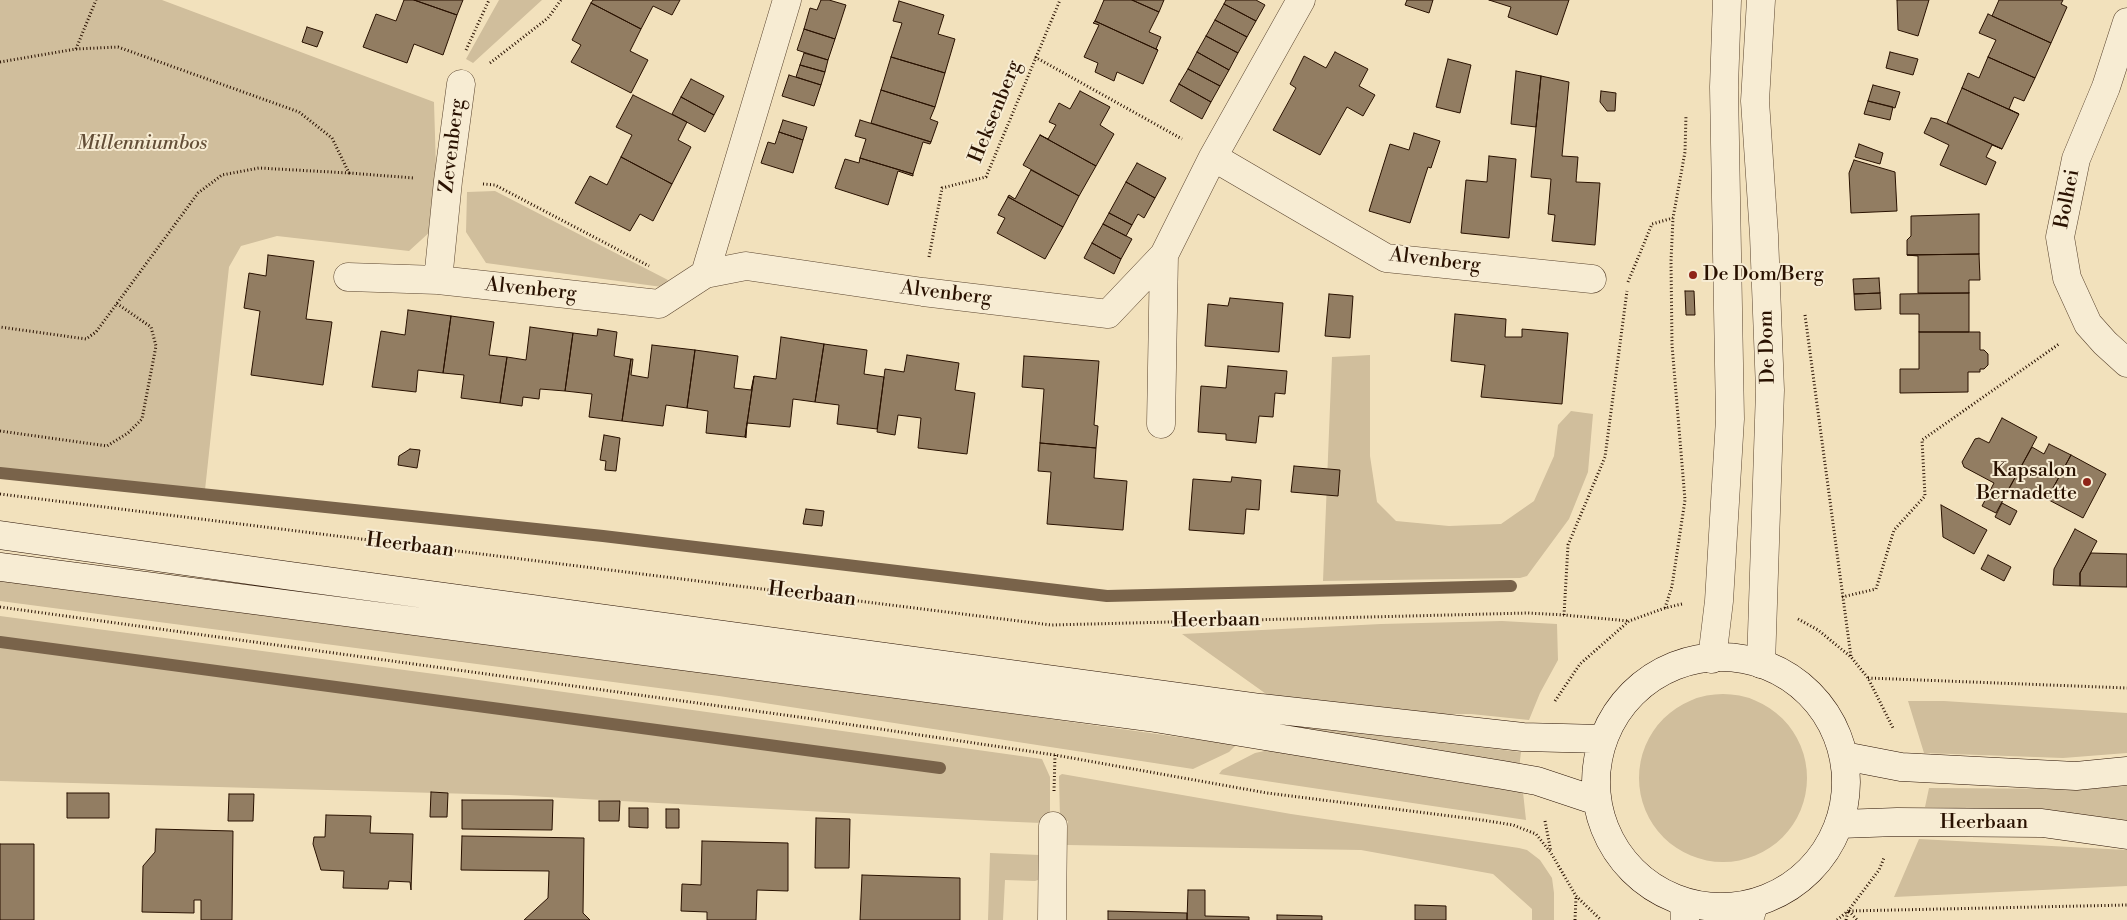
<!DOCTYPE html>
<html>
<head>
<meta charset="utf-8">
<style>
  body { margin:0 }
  canvas { display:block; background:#f2e1bc }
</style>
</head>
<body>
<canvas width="2127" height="920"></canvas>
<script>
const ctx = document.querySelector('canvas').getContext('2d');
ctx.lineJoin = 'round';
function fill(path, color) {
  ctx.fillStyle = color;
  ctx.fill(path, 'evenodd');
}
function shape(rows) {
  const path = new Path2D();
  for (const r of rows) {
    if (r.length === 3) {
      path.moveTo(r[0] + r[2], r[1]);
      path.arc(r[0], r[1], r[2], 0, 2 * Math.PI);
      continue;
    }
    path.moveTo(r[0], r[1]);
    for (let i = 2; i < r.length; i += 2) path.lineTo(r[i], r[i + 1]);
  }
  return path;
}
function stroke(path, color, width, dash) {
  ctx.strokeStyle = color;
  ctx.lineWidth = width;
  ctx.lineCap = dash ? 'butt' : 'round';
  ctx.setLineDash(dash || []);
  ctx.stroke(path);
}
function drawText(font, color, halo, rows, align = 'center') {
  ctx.font = font + ' "Libre Bodoni",serif';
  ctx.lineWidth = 4;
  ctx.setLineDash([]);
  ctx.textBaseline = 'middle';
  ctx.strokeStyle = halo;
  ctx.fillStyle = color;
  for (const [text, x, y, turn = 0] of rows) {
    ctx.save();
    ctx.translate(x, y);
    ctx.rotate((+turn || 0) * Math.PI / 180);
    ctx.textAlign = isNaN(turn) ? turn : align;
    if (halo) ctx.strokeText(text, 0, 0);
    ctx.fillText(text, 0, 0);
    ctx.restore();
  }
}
fill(shape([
  [0,0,162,0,434,102,436,169,432,230,409,251,277,236,241,246,229,267,205,490,0,472],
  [499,0,542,0,473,63,466,59],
  [495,191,668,280,662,287,486,263,466,232,467,192],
  [1370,355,1370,456,1377,502,1396,521,1449,526,1501,524,1534,501,1554,456,1558,425,1571,411,1593,414,1588,472,1569,519,1527,576,1520,578,1323,581,1332,357],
  [0,575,174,597,1236,745,1229,752,1193,769,719,696,0,601],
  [0,616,457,677,1042,759,1050,777,1050,819,1041,823,994,821,509,795,0,781],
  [1502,621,1557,624,1558,660,1540,693,1529,720,1471,714,1412,714,1269,696,1182,634,1381,624],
  [1723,778,84],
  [1908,701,1944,701,2127,713,2127,753,2063,758,1924,753],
  [1248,721,1521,752,1519,769],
  [1269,750,1388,767,1443,780,1523,792,1526,820,1219,774,1222,770,1255,753],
  [1062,774,1291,814,1519,848,1527,850,1540,860,1552,878,1554,893,1554,920,1532,920,1532,909,1493,874,1361,850,1067,845,1068,821,1060,819,1059,776],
  [2127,786,2127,823,2052,811,1925,807,1929,788,2081,789],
  [1919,839,2127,850,2127,886,1894,897],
  [990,853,1040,855,1038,880,1035,881,1005,880,1003,920,988,920]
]), '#d0be9c');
stroke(shape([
  [0,473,603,536,1107,596,1511,586],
  [0,642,940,768]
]), '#79634a', 12);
const building = shape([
  [404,0,414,0,457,15,443,55,414,44,407,63,363,47,376,14,396,21,404,0],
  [414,0,463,0,457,15,414,0],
  [593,0,680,0,672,15,653,6,641,29,591,3,593,0],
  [821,0,829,0,846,5,835,39,804,29,810,8,817,10,821,0],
  [1104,0,1132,0,1159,12,1149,32,1161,37,1156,49,1158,50,1095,21,1104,0],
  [1132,0,1164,0,1159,12,1132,0],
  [1226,0,1256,0,1265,5,1256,21,1224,4,1226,0],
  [1407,0,1433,0,1429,13,1405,5,1407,0],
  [1489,0,1569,0,1557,35,1508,17,1511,7,1489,0],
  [1897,0,1929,0,1918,36,1898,30,1897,0],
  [1999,0,2063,0,2061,4,2067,7,2051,43,1992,16,1999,0],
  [899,1,944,15,938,34,955,39,945,73,891,57,902,23,893,21,899,1],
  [591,3,641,29,630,51,648,60,631,93,571,62,581,45,572,40,591,3],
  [1224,4,1256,21,1247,37,1215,20,1224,4],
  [1988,14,2051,43,2035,78,1988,57,1996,40,1979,33,1988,14],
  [1215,20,1247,37,1238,53,1206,36,1215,20],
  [1095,21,1158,50,1143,84,1117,72,1114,81,1095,72,1098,63,1084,57,1099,25,1093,23,1095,21],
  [307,27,323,32,317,47,302,42,307,27],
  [804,29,835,39,828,60,797,50,804,29],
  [1206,36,1238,53,1229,70,1197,52,1206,36],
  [1197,52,1229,70,1220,86,1188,69,1197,52],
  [1335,52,1368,69,1359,86,1375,95,1363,116,1347,107,1320,155,1273,130,1296,88,1290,84,1304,56,1326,68,1335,52],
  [1890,52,1918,59,1913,75,1886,68,1890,52],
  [804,53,828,60,825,72,800,65,804,53],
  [891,57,945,73,935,107,881,90,891,57],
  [1988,57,2035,78,2024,101,2014,97,2009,109,2019,114,1962,88,1968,73,1979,78,1988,57],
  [1448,59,1471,65,1460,113,1436,107,1448,59],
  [800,65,825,72,821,85,796,77,800,65],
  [1188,69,1220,86,1211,102,1179,84,1188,69],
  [1516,71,1541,76,1536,127,1511,124,1516,71],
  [789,75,821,85,814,106,782,96,789,75],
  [1541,76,1569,82,1562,156,1578,157,1576,182,1600,183,1595,245,1552,241,1555,215,1548,214,1551,179,1531,177,1541,76],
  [691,79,724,96,714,115,681,97,691,79],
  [1179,84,1211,102,1202,119,1170,101,1179,84],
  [1873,85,1900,92,1895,108,1868,101,1873,85],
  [1962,88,2019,114,2002,149,1947,123,1962,88],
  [881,90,935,107,930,119,938,122,931,142,871,123,881,90],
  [1080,91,1110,107,1100,125,1114,134,1096,166,1040,135,1048,139,1056,125,1049,122,1059,103,1070,109,1080,91],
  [1601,91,1616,93,1615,111,1607,111,1600,102,1601,91],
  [633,95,687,122,678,140,691,147,672,184,621,157,632,135,616,127,633,95],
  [681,97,714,115,705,132,672,114,681,97],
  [1868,101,1893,107,1890,120,1864,114,1868,101],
  [1931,118,1937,119,2002,149,1992,145,1986,157,1996,162,1986,185,1940,165,1949,145,1924,133,1931,118],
  [783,120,807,127,803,140,779,132,783,120],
  [860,120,931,142,930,144,923,142,913,174,860,158,866,139,855,136,860,120],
  [779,132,803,140,793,173,761,163,768,142,775,144,779,132],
  [1414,133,1440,141,1431,168,1428,167,1410,223,1369,211,1390,144,1409,150,1414,133],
  [1040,135,1096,166,1079,196,1023,165,1040,135],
  [1859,144,1883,153,1880,164,1855,157,1859,144],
  [1489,156,1516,159,1509,238,1461,233,1466,180,1487,182,1489,156],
  [621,157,672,184,653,221,640,214,630,231,575,203,590,176,607,185,621,157],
  [860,158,913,174,913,176,898,171,888,205,835,188,845,159,859,163,860,158],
  [1854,160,1895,172,1897,211,1851,213,1849,173,1854,160],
  [1137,163,1166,178,1155,198,1126,182,1137,163],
  [1031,170,1079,196,1063,227,1008,197,1009,195,1015,199,1031,170],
  [1126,182,1155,198,1144,218,1138,214,1132,225,1109,213,1126,182],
  [1008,197,1063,227,1045,259,997,233,1005,218,998,215,1008,197],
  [1109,213,1132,225,1126,236,1103,224,1109,213],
  [1979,214,1979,254,1907,255,1907,240,1911,236,1911,216,1979,214],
  [1103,224,1132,239,1121,259,1092,243,1103,224],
  [1092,243,1121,259,1114,274,1084,258,1092,243],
  [1979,254,1980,280,1969,280,1969,293,1918,293,1918,256,1907,255,1979,254],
  [268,255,314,261,306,319,332,322,323,385,251,375,260,311,244,308,249,273,266,276,268,255],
  [1879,278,1880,293,1854,294,1853,279,1879,278],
  [1685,291,1694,291,1695,315,1686,315,1685,291],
  [1880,293,1881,309,1855,310,1854,294,1880,293],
  [1969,293,1969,332,1919,332,1919,314,1900,314,1900,294,1969,293],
  [1329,294,1353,296,1350,338,1325,336,1329,294],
  [1230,298,1283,303,1279,352,1205,346,1208,304,1228,306,1230,298],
  [408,310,451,316,443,373,418,370,416,392,372,387,381,331,405,335,408,310],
  [1455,314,1506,319,1505,337,1522,337,1522,329,1568,333,1562,404,1481,397,1485,365,1451,361,1455,314],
  [451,316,494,322,489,355,507,357,500,403,461,398,464,375,443,373,451,316],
  [530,327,573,333,565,391,540,389,539,399,523,397,522,406,500,403,507,357,526,360,530,327],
  [598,329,617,332,614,356,631,359,622,421,589,417,592,394,565,391,573,333,597,336,598,329],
  [1919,332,1980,332,1980,350,1984,350,1988,354,1988,365,1984,369,1980,369,1980,372,1968,372,1968,392,1900,393,1900,369,1919,369,1919,332],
  [781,337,824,344,815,402,793,399,790,427,747,423,746,438,745,437,754,376,776,379,781,337],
  [824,344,867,350,864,374,884,377,877,429,837,424,839,405,815,402,824,344],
  [652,345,695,350,687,408,666,405,663,426,622,421,631,359,633,359,631,375,648,378,652,345],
  [695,350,738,356,734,388,751,390,754,376,745,437,706,433,708,411,687,408,695,350],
  [907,355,959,363,955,390,975,393,967,454,918,448,921,418,898,415,895,435,877,432,885,369,904,372,907,355],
  [1024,356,1099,361,1094,425,1098,426,1096,448,1040,443,1044,389,1022,387,1024,356],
  [1228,366,1287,371,1285,394,1275,393,1273,417,1259,416,1256,443,1226,440,1226,434,1198,432,1201,386,1226,388,1228,366],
  [2002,418,2037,437,1996,513,1982,506,1994,483,1964,467,1962,462,1975,439,1979,438,1989,443,2002,418],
  [604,435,620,438,616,471,605,470,606,461,600,460,604,435],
  [1040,443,1096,448,1094,478,1127,481,1123,530,1047,524,1051,472,1038,471,1040,443],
  [2049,444,2071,455,2047,499,2026,488,2021,498,2008,490,2032,447,2044,454,2049,444],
  [410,449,420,450,417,468,398,465,399,456,410,449],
  [2071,455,2106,474,2083,518,2047,499,2071,455],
  [1294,466,1340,470,1338,496,1291,492,1294,466],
  [1232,477,1261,480,1259,510,1246,509,1244,534,1189,530,1193,479,1231,482,1232,477],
  [2002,503,2017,511,2010,525,1995,517,2002,503],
  [1941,505,1987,530,1974,554,1943,537,1941,505],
  [806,509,824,511,822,526,803,524,806,509],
  [2075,529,2097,541,2080,573,2080,586,2053,585,2054,569,2075,529],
  [2091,553,2127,554,2127,587,2080,586,2080,573,2091,553],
  [1988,555,2011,567,2004,581,1981,569,1988,555],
  [431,792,448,793,447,817,430,817,431,792],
  [67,793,109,793,109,818,67,818,67,793],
  [229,794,254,794,253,821,228,821,229,794],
  [462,800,553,800,552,830,462,829,462,800],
  [599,801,620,801,619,821,599,821,599,801],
  [629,808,648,808,648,828,629,827,629,808],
  [666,809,679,809,679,828,666,828,666,809],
  [326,815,371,816,370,833,413,834,411,890,410,882,389,881,388,889,343,888,344,871,321,870,313,844,314,837,325,837,326,815],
  [816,818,850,819,849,868,815,868,816,818],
  [156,829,233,831,232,920,201,920,201,900,194,900,194,913,142,912,143,866,155,852,156,829],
  [462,836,584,838,583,913,590,920,524,920,548,898,549,871,461,870,462,836],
  [702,841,788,843,788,891,757,890,756,920,707,920,707,912,681,911,682,884,701,885,702,841],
  [0,844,34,844,34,920,0,920,0,844],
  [862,875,960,878,960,920,860,920,862,875],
  [1188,890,1205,890,1205,916,1249,917,1249,920,1187,920,1188,890],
  [1415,905,1446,906,1446,920,1415,920,1415,905],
  [1108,911,1187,913,1187,920,1108,920,1108,911],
  [1277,915,1322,916,1322,920,1277,920,1277,915]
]);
fill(building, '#927d62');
stroke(building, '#291100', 1);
const minor = shape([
  [2127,22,2106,87,2076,159,2060,237,2067,278,2088,324,2105,343,2127,363],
  [1213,157,1386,258,1592,279],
  [705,274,787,0],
  [348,277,438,280,659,304,705,274,746,266,923,292,1108,314,1164,255,1213,157,1301,0],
  [438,280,448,181,461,84],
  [1161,424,1164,255],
  [1052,920,1053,826]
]);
const tertiary = shape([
  [1761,0,1755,101,1764,235,1770,390,1761,664],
  [1712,659,1719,601,1730,419,1724,87,1727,0],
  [1684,903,1685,920],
  [1749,920,1754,904]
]);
const secondary = shape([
  [0,535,291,576,1261,708,1523,737,1602,739],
  [0,567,1149,717,1503,775,1537,781,1597,801],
  [1721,782,125],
  [1844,756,1901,767,2076,776,2127,771],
  [1840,824,1897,822,2042,823,2127,835]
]);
stroke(minor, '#5b452f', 29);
stroke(tertiary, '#5b452f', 29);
stroke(secondary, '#291100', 29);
stroke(shape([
  [76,49,96,0],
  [466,50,489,0],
  [1035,57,1182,139],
  [0,62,76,49,118,47,299,112,332,138,349,173,259,168,222,175,198,193,96,332,86,339,0,327],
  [490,63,548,18,561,0],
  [349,173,414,178],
  [483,184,495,185,649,266],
  [929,257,942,188,986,177,1060,0],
  [1628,282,1652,224,1673,218],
  [1805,315,1851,657],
  [0,431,107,446,128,433,142,419,156,346,151,327,116,303],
  [0,494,1051,625,1528,613,1564,615,1629,621],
  [1842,597,1876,589,1894,530,1925,496,1922,440,2059,344],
  [0,607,799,717,1055,755,1267,793,1482,820,1513,825,1536,834,1551,853,1576,896,1601,920],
  [1665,608,1672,586,1685,500,1672,345,1671,261,1673,218,1685,152,1686,115],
  [1564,615,1568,545,1605,457,1627,291],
  [1798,619,1818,630,1851,657,1868,678,1893,728],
  [1868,678,2127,688],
  [1555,701,1580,664,1629,621,1665,608,1682,604],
  [1054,791,1055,755],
  [1545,821,1551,852],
  [1849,911,2127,905],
  [1849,911,1857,920],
  [1575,920,1576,897],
  [1837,920,1848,911,1879,870,1884,858],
  [1846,920,1848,911]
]), '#291100', 3, [1, 2.5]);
stroke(minor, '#f7ecd3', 28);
stroke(tertiary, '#f7ecd3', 28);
stroke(secondary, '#f7ecd3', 28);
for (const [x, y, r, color] of [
  [1693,275,5,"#8f2418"],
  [2087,482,5,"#8f2418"]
]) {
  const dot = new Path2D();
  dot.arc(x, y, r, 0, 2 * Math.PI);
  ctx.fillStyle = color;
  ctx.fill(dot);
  stroke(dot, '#f7ecd3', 2);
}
drawText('20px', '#291100', '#f7ecd3', [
  ["Heksenberg",996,112,-68],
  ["Zevenberg",453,146,-83],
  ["Bolhei",2068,199,-79],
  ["Alvenberg",1435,261,7],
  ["Alvenberg",531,290,6],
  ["Alvenberg",946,294,7],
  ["De Dom",1768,347,-92],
  ["Heerbaan",410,546,7],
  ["Heerbaan",812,595,7],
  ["Heerbaan",1216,621,-1],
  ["Heerbaan",1984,823]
]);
drawText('italic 20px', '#634e37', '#f7ecd3', [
  ["Millenniumbos",142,144]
]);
drawText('20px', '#291100', '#f7ecd3', [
  ["De Dom/Berg",1703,275],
  ["Kapsalon",2077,471,"right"],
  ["Bernadette",2077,494,"right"]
], 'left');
</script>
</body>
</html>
